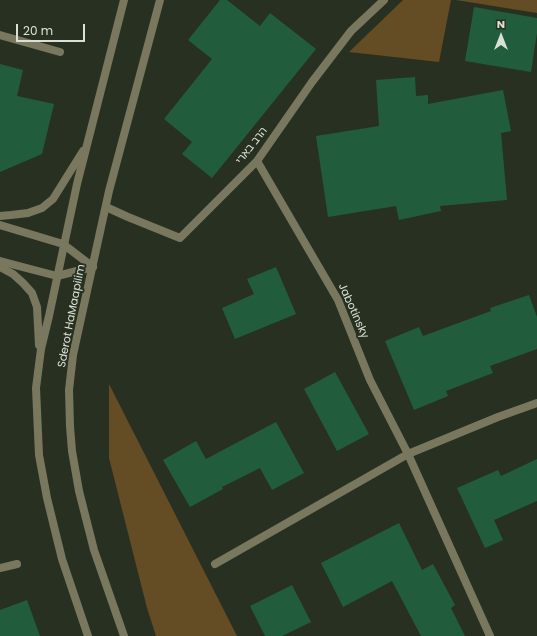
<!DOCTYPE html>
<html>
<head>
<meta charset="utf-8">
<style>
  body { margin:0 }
  #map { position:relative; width:537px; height:636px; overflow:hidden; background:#283121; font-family:Poppins,sans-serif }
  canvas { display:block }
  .north { position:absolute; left:481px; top:16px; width:40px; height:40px; -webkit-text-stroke:3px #283121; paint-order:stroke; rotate:0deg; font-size:11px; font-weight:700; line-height:16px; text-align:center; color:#dbe0d7 }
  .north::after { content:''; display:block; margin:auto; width:14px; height:18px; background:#dbe0d7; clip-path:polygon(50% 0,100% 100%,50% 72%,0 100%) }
  .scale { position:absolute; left:16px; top:24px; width:69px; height:18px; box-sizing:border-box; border:2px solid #dbe0d7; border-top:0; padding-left:5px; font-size:12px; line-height:14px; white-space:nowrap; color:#dbe0d7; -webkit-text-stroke:3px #283121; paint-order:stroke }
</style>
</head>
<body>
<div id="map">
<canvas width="537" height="636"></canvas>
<div class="north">N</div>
<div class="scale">20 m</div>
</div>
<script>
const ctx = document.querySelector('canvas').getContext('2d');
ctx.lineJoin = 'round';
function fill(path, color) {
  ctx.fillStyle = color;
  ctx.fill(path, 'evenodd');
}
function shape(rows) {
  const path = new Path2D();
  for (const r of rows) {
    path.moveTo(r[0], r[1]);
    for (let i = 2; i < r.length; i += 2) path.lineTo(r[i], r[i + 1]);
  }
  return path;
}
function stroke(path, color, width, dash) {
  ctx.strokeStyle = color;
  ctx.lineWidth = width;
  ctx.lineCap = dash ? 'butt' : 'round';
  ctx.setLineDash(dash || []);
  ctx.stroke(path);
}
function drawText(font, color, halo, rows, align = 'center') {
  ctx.font = font + ' Poppins,"Noto Sans Hebrew",sans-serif';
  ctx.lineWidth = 4;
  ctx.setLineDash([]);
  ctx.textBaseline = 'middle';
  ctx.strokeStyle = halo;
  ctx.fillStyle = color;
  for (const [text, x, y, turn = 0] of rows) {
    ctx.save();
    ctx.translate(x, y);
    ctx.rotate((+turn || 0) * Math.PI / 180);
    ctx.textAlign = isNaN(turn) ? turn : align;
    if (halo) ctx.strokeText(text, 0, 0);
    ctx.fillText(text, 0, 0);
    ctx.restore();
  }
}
fill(shape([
  [403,0,451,0,439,62,349,52],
  [456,0,537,0,537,13],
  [109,384,237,636,156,636,147,608,109,458]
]), '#644c24');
fill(shape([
  [220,0,227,0,260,26,270,13,316,49,212,178,182,154,192,142,164,119,212,59,188,40],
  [474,7,537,18,537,33,531,72,465,61],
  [0,64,23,70,17,96,54,104,42,154,0,172],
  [415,77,416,96,428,95,428,104,503,90,511,131,501,133,507,200,440,206,441,211,399,220,396,206,328,217,316,136,379,126,376,80],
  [276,267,296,314,235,339,222,308,254,294,247,279],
  [529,295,537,317,537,349,490,366,493,373,446,391,448,396,414,410,385,341,419,327,423,336,491,311,490,308],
  [335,372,369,434,337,451,304,389],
  [276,422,304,473,272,490,260,468,222,487,223,489,190,507,163,460,196,441,206,459],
  [537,459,537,501,494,520,503,540,485,548,457,488,498,470,501,476],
  [399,523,422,570,433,564,455,605,451,608,465,636,421,636,392,581,343,607,321,563],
  [292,585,311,622,282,636,265,636,250,606],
  [27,600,40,636,0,636,0,610]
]), '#215d3c');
stroke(shape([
  [0,35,60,52],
  [408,454,490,636]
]), '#79785f', 8);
stroke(shape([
  [257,161,338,300,370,380,408,454],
  [106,207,128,217,180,238,257,161,312,82,351,31,384,0],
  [0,225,63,244,93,267],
  [0,261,57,276,93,267],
  [215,564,408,454,498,417,537,403],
  [0,568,17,564]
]), '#79785f', 8);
stroke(shape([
  [0,216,11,215,28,213,42,208,53,199,83,151],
  [0,267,13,274,23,283,32,293,37,307,39,345],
  [88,636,62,559,47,498,39,455,36,388,41,349,49,316,77,184,124,0],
  [124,636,94,550,79,491,72,451,70,426,69,390,73,355,109,191,160,0]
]), '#79785f', 8);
drawText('11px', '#dbe0d7', '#283121', [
  ["הרב בארי",252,146,-52],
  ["Jabotinsky",353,311,66],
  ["Sderot HaMaapilim",72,316,-79]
]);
</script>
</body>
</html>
